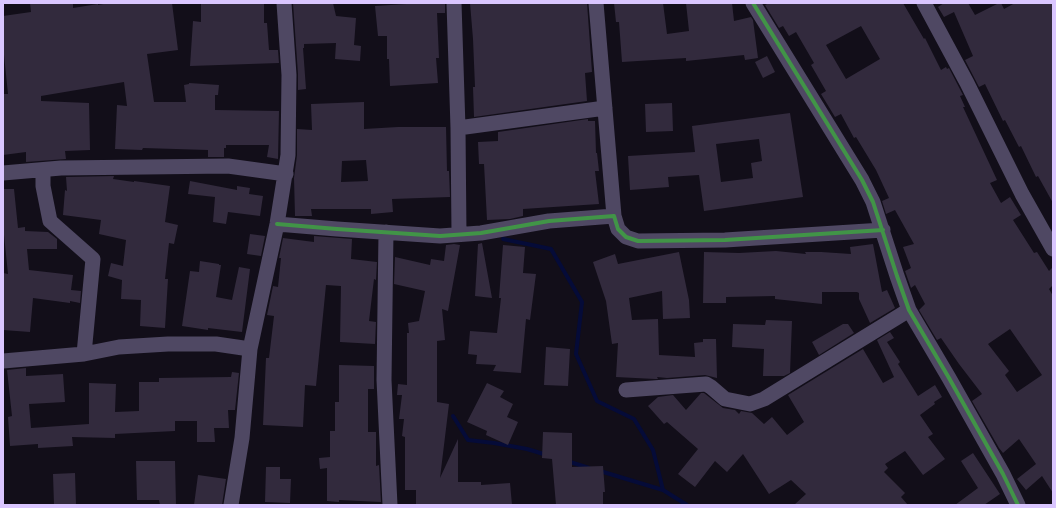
<!DOCTYPE html>
<html>
<head>
<meta charset="utf-8">
<style>
  body { margin:0 }
  #map { position:relative; width:1056px; height:508px; overflow:hidden; background:#120e19; font-family:"Source Sans 3",sans-serif }
  canvas { display:block }
  .frame { position:absolute; inset:0; border:4px solid #dac6ff; pointer-events:none }
</style>
</head>
<body>
<div id="map">
<canvas width="1056" height="508"></canvas>
<div class="frame"></div>
</div>
<script>
const ctx = document.querySelector('canvas').getContext('2d');
ctx.lineJoin = 'round';
function shape(rows) {
  const path = new Path2D();
  for (const r of rows) {
    path.moveTo(r[0], r[1]);
    for (let i = 2; i < r.length; i += 2) path.lineTo(r[i], r[i + 1]);
  }
  return path;
}
function stroke(path, color, width, dash) {
  ctx.strokeStyle = color;
  ctx.lineWidth = width;
  ctx.lineCap = dash ? 'butt' : 'round';
  ctx.setLineDash(dash || []);
  ctx.stroke(path);
}
function fill(path, color) {
  ctx.fillStyle = color;
  ctx.fill(path, 'evenodd');
}
stroke(shape([
  [503,239,551,249,582,302,576,354,597,401,634,419,653,450,663,490],
  [453,416,468,440,494,443,527,449,547,455],
  [567,461,589,468],
  [600,471,663,490,687,505]
]), '#050b38', 4);
fill(shape([
  [30,3,73,3,73,8,98,4,98,5,109,3,172,3,178,50,147,54,154,102,186,102,184,85,189,84,189,83,219,85,218,95,215,95,215,110,279,111,278,159,267,157,269,145,226,145,226,148,224,148,224,157,208,157,208,150,143,148,142,150,115,149,117,105,127,106,124,82,41,96,41,101,89,103,90,150,65,151,66,159,26,162,26,152,3,155,3,94,8,94,4,55,3,55,3,16,31,12],
  [201,3,264,3,264,23,267,23,269,50,278,50,279,63,190,66,193,21,201,22],
  [293,3,333,3,336,16,356,18,354,45,361,46,360,61,335,59,336,43,304,44,304,48,303,48,306,89,298,90,298,74],
  [422,3,445,3,445,13,437,13,439,58,436,58,438,83,390,86,389,59,387,59,387,36,378,36,375,6],
  [470,3,587,3,592,72,585,73,587,101,474,117,473,87,475,87,473,39],
  [614,3,663,3,667,34,689,31,686,3,732,3,734,21,751,17,753,20,758,58,745,60,744,55,686,61,686,58,622,62,619,22,616,22],
  [769,3,903,3,924,39,925,38,941,70,946,67,947,69,949,68,963,95,960,96,965,107,963,107,997,180,990,183,1001,203,1010,197,1021,215,1013,220,1034,253,1037,252,1049,271,1053,267,1053,285,1049,289,1053,296,1053,493,1042,476,1026,490,1017,479,1036,464,1019,439,1003,453,999,448,972,401,982,394,959,364,941,338,937,340,919,310,925,304,915,285,911,288,905,271,911,268,903,247,914,244,895,210,886,214,882,201,889,198,876,170,856,137,854,138,841,114,835,117,821,94,826,91,811,65,814,63,796,32,789,36,783,26,779,28,765,5],
  [861,26,880,59,846,79,826,45],
  [1010,329,1042,375,1017,392,1005,375,1009,371,988,344],
  [944,3,968,3,975,15,999,3,1001,3,1004,9,1015,3,1053,3,1053,203,1038,176,1036,177,1021,146,1019,147,1005,120,1003,121,985,84,979,87,965,60,973,56,954,12,944,17,938,7],
  [767,56,775,72,763,78,755,62],
  [364,102,364,129,398,127,446,127,447,171,449,171,450,197,392,199,393,212,371,214,371,209,311,209,312,216,295,216,294,178,297,155,297,129,312,130,311,104],
  [366,160,368,181,341,182,342,161],
  [672,103,673,131,646,132,645,104],
  [790,113,803,197,704,211,699,175,668,177,669,187,630,190,628,156,695,152,692,126],
  [759,139,762,161,751,163,753,178,721,182,716,144],
  [588,119,588,121,595,121,596,153,597,153,599,171,595,171,599,204,523,209,523,216,510,219,487,220,484,164,479,164,478,142,498,141,498,132],
  [114,176,113,179,134,182,134,181,170,186,165,222,178,225,174,244,169,243,165,279,168,279,165,328,140,326,141,300,121,299,122,280,108,276,111,263,123,266,126,240,99,234,101,220,63,215,65,190,67,191,66,177],
  [190,181,237,190,237,186,250,188,249,194,263,196,260,216,228,212,226,224,213,222,215,197,188,194],
  [3,189,14,189,18,228,25,227,25,231,48,232,57,239,57,249,27,249,29,270,73,275,71,290,81,291,80,303,70,301,70,303,33,298,30,332,3,330,3,273,8,274,3,225],
  [250,234,265,236,261,256,247,254],
  [314,236,352,239,351,259,377,262,376,280,374,279,369,321,376,322,375,344,340,342,341,286,326,285,316,386,305,385,303,427,263,425,266,358,269,358,274,316,267,315,273,286,278,287,281,258,279,258,283,238,314,242],
  [482,243,492,298,475,296,478,244],
  [454,244,460,245,448,311,442,309,445,340,437,341,437,402,449,404,440,478,458,439,458,482,481,482,481,485,510,483,512,505,416,505,416,490,405,490,405,437,402,436,404,419,399,419,402,395,397,395,398,384,407,385,407,333,409,333,408,323,419,321,425,291,394,284,395,257,430,265,431,259,444,261,446,245],
  [873,244,882,292,887,290,895,308,870,323,859,299,859,293,857,292,822,292,822,304,775,299,775,296,726,297,726,303,703,303,704,252,739,253,776,251,806,254,805,252,821,252,851,254,850,247],
  [503,245,525,247,523,273,536,274,530,320,526,319,521,373,493,371,496,365,476,364,477,355,468,354,470,331,497,333,501,298,499,298],
  [679,252,689,300,690,318,663,319,662,291,629,298,632,320,658,319,659,355,695,357,694,343,703,342,703,339,716,339,717,378,705,375,667,378,657,377,658,379,655,379,616,377,618,343,612,344,606,301,593,262,615,254,618,264],
  [200,261,219,264,219,265,221,265,216,297,232,300,239,267,250,269,242,332,208,328,208,330,182,326,190,271,199,272],
  [766,320,792,321,790,373,784,376,763,376,764,349,732,347,733,324,765,325],
  [843,324,848,324,854,333,819,355,812,342],
  [890,332,894,338,887,342,900,362,898,364,918,396,935,385,942,397,934,402,935,404,920,415,933,434,928,437,945,459,923,475,905,451,885,464,888,468,884,472,905,493,901,497,908,505,794,505,806,494,791,480,769,494,743,454,727,472,715,461,695,487,678,474,698,449,667,422,664,424,648,406,658,397,673,395,686,410,701,393,704,393,723,408,735,410,739,414,741,411,752,413,764,424,772,417,787,435,804,422,788,395,863,349,883,383,894,377,877,340],
  [546,347,570,349,568,386,544,385],
  [339,365,374,366,374,389,368,389,368,432,376,432,376,466,379,465,381,502,339,500,339,502,327,501,327,468,320,469,319,458,330,457,330,431,335,431,335,402,339,402],
  [26,368,26,376,63,374,65,402,29,404,31,428,89,424,89,383,116,384,115,412,139,411,139,382,159,382,159,378,231,377,232,372,239,373,235,410,228,410,229,428,214,428,215,442,197,442,197,421,175,421,175,431,115,434,115,438,72,437,73,446,38,448,38,444,10,446,8,417,12,416,7,370],
  [487,383,504,391,500,397,513,404,507,417,518,422,508,445,486,435,487,431,467,422],
  [543,432,572,433,572,467,603,466,605,492,603,492,603,505,556,505,552,459,542,458],
  [973,453,1000,494,984,505,955,505,978,488,961,461],
  [136,461,175,461,176,505,160,505,159,500,137,500],
  [266,467,280,467,280,479,291,479,290,503,265,502],
  [75,473,76,505,54,505,53,474],
  [198,475,226,479,222,505,194,505]
]), '#322a3d');
stroke(shape([
  [454,3,458,128,459,234],
  [596,3,614,216],
  [753,3,862,180,873,202,897,276,909,310,949,378,1003,474,1018,505],
  [924,3,967,83,1022,194,1053,249],
  [458,128,605,108],
  [43,170,43,186,50,221,93,259,84,354],
  [3,173,61,168,228,166,286,174],
  [277,224,337,229,440,236,481,233,549,221,614,216,618,229,626,237,638,241,725,240,883,230],
  [386,232,384,380,390,505],
  [3,361,84,354,119,347,168,344,216,344,250,349],
  [626,390,706,384,711,387,725,399,750,404,764,399,909,310],
  [231,505,242,438,250,349,277,224,288,155,289,75,284,3]
]), '#4f4863', 15);
stroke(shape([
  [753,3,862,180,873,202,897,276,909,310,949,378,1003,474,1018,505],
  [277,224,337,229,440,236,481,233,549,221,614,216,618,229,626,237,638,241,725,240,883,230]
]), '#419447', 4);
</script>
</body>
</html>
